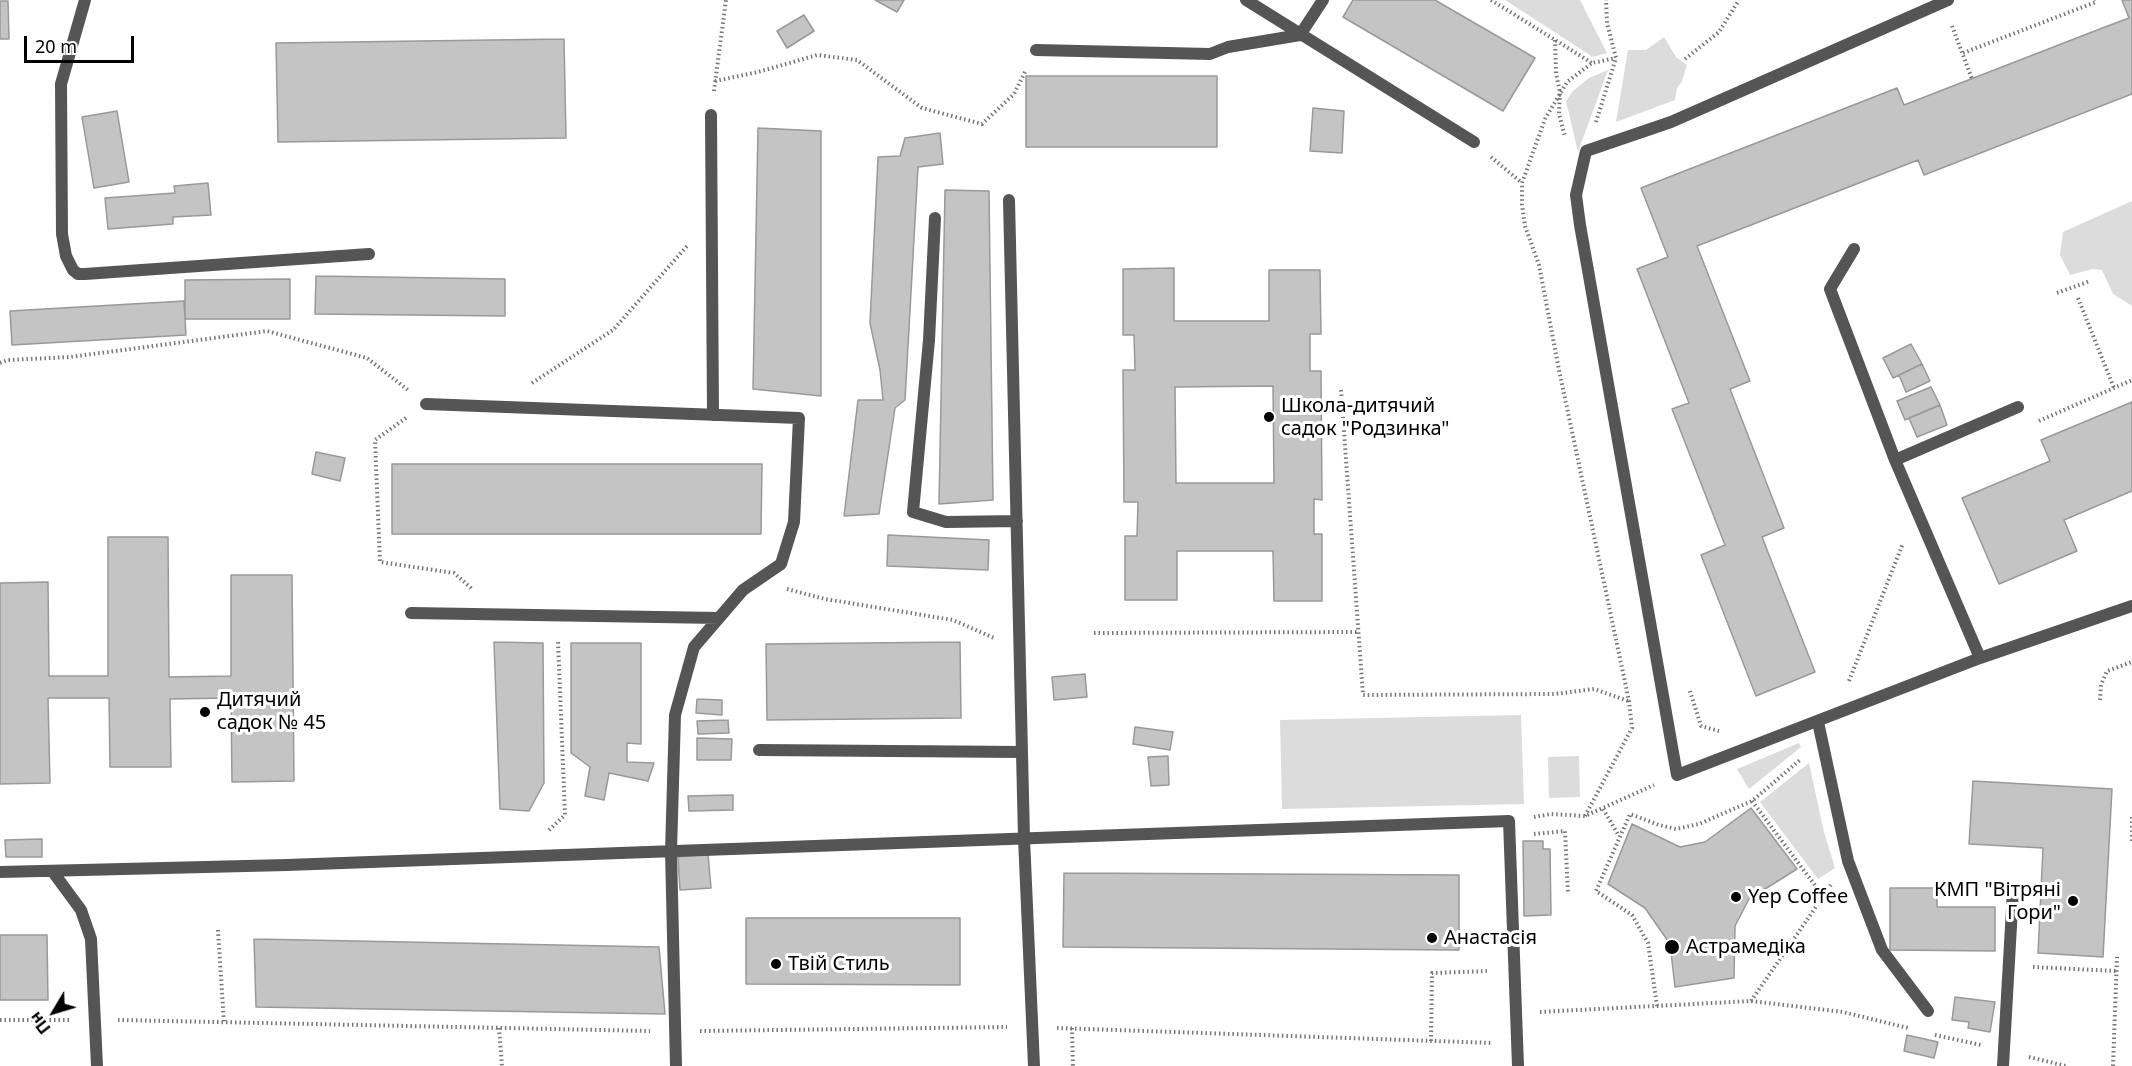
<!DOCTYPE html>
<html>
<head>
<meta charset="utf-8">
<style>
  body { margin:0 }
  #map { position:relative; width:2132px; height:1066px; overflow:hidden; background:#fff; font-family:"Noto Sans",sans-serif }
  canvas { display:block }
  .north { position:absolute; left:24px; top:982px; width:60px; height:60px; -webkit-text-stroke:4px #fff; paint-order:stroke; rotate:232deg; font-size:16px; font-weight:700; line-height:24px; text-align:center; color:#000 }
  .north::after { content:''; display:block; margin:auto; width:21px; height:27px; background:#000; clip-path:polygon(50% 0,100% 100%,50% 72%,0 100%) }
  .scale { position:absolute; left:24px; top:36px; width:110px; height:27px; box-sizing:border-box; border:3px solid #000; border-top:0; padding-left:8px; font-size:18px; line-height:21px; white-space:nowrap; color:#000; -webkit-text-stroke:4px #fff; paint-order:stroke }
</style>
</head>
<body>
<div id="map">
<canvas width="2132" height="1066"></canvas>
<div class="north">Пн</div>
<div class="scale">20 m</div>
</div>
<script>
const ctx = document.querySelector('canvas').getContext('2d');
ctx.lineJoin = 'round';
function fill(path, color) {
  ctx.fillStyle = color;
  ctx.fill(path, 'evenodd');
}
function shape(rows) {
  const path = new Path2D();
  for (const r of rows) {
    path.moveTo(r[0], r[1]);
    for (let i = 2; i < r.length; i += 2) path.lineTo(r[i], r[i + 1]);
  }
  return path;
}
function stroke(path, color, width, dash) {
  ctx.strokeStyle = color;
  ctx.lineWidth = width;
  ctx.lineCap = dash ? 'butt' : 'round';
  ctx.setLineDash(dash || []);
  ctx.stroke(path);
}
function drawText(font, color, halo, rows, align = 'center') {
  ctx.font = font + ' "Noto Sans",sans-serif';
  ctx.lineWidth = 6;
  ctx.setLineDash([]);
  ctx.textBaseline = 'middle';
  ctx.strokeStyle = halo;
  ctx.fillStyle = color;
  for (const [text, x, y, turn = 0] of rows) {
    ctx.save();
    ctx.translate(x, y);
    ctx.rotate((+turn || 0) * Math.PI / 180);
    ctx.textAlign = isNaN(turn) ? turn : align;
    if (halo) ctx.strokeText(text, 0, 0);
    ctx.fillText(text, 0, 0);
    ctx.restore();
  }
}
fill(shape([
  [1505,0,1580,0,1607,53,1593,57],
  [1664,37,1676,57,1687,65,1682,81,1677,88,1675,100,1616,122,1628,50,1646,50],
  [1608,70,1578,152,1566,101,1573,91,1589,78],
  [2132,201,2132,306,2113,294,2102,270,2093,269,2070,275,2060,255,2063,232],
  [1521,715,1524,804,1282,809,1280,720],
  [1799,743,1801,747,1749,789,1737,769],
  [1579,756,1580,797,1549,798,1548,757],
  [1809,763,1824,832,1835,868,1818,879,1760,802]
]), '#dcdcdc');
const building = shape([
  [875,0,904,0,897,12,875,0],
  [1353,0,1435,0,1535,58,1503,111,1343,17,1353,0],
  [2122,0,2132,0,2132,94,1924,175,1918,160,1697,246,1750,381,1730,389,1784,528,1762,537,1815,672,1756,696,1701,555,1725,545,1672,409,1689,403,1637,269,1668,257,1641,188,1897,88,1904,105,2105,27,2129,18,2122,0],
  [0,1,8,1,9,39,0,39,0,1],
  [804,15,814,31,787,48,777,31,804,15],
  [564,39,566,138,278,142,276,43,564,39],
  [1026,76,1217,76,1217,147,1026,147,1026,76],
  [1313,108,1344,111,1342,153,1310,151,1313,108],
  [117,111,129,182,94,188,82,117,117,111],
  [758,128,821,131,821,396,753,389,758,128],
  [940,133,943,164,918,167,905,400,895,408,879,514,844,516,858,400,883,400,880,370,870,323,878,157,900,156,905,138,940,133],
  [208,183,211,215,173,217,173,224,108,229,105,198,175,193,174,186,208,183],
  [945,190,989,191,993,500,939,504,945,190],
  [1174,268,1174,321,1269,321,1269,270,1320,270,1321,334,1310,334,1310,371,1321,371,1322,500,1314,499,1314,534,1322,534,1322,601,1274,601,1273,551,1177,551,1177,600,1125,600,1125,536,1137,536,1138,502,1124,502,1123,370,1135,370,1134,335,1123,335,1123,269,1174,268],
  [1273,386,1274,483,1176,483,1175,387,1273,386],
  [316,276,505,279,505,316,315,314,316,276],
  [290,279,290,319,185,319,185,280,290,279],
  [184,301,186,335,12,345,10,311,184,301],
  [1911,344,1922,364,1893,378,1883,358,1911,344],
  [1922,364,1930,381,1906,392,1899,375,1922,364],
  [1931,387,1940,405,1905,420,1897,401,1931,387],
  [2132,402,2132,491,2064,520,2077,551,1999,584,1962,498,2050,461,2041,440,2132,402],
  [1940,405,1947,425,1917,437,1909,418,1940,405],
  [316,452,345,458,340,481,312,474,316,452],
  [392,464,762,464,761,534,392,534,392,464],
  [888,535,989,540,988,570,887,566,888,535],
  [108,537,168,537,169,677,231,676,231,575,292,575,294,781,232,782,231,698,170,699,171,767,110,767,109,698,48,698,50,783,0,784,0,583,48,582,49,676,108,676,108,537],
  [494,642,543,643,544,783,529,811,500,809,494,642],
  [960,642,961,718,767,720,766,644,960,642],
  [571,643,641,643,641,744,627,743,627,762,654,763,648,781,609,773,604,800,585,796,590,767,571,753,571,643],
  [1085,674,1087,697,1054,700,1052,677,1085,674],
  [697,699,722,700,722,715,696,713,697,699],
  [728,720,729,733,698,734,697,721,728,720],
  [1135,727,1173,732,1170,750,1133,744,1135,727],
  [697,738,732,739,731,760,697,760,697,738],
  [1168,756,1169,785,1151,786,1148,757,1168,756],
  [1973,781,2112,789,2103,957,2038,953,2043,848,1969,844,1973,781],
  [733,795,733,810,689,811,688,796,733,795],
  [1751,808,1797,869,1749,899,1735,926,1734,978,1675,987,1670,944,1645,908,1608,884,1632,824,1680,847,1705,842,1751,808],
  [42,839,42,857,6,857,5,840,42,839],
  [1523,841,1543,841,1543,849,1550,849,1551,915,1524,916,1523,841],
  [708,854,711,888,680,890,678,857,708,854],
  [1064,873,1459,875,1459,950,1063,947,1064,873],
  [1890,888,1937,888,1937,907,1995,907,1995,951,1890,950,1890,888],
  [746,918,960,918,960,985,746,984,746,918],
  [0,935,47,935,48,1000,0,1000,0,935],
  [254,939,659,947,665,1014,256,1007,254,939],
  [1955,997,1995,1002,1990,1032,1968,1028,1969,1022,1952,1020,1955,997],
  [1907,1035,1938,1042,1934,1058,1904,1051,1907,1035]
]);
fill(building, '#c4c4c4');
stroke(building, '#999', 1.5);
stroke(shape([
  [1491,0,1592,63],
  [1952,26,1972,79],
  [1555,40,1556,73,1560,93,1559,114,1565,137],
  [1963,53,2096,2,2095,0],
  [1685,59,1719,32,1739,0],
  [715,81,758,72,817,55,857,60,922,108,982,124,1014,94,1026,70],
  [714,91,726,0],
  [1596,122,1616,58,1607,23,1606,0],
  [1491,157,1522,183],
  [2057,293,2090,281],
  [2078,298,2114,388],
  [0,363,8,360,70,357,267,331,367,358,408,390],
  [532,383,613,330,687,246],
  [1341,390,1363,695,1555,694,1594,689,1628,701],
  [406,418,375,440,380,562,454,573,472,589],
  [2039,421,2132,380],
  [787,589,825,599,953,620,994,638],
  [1094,633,1357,632],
  [1849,681,1903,543],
  [1690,691,1701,726,1719,731],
  [2100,700,2101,685,2107,671,2132,662],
  [1752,801,1823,896],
  [1603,809,1619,836],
  [1585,816,1632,728,1629,701,1559,370,1539,265,1525,226,1522,205,1522,183,1545,119,1567,82,1592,63,1616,58],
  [1534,817,1551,814,1585,816,1654,785],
  [2132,817,2132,843],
  [549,830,565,815,558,641],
  [1534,834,1565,831,1568,893],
  [218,930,224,1023],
  [2033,967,2116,971],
  [1751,1001,1831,885],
  [1657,1006,1648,943,1632,915,1596,891,1630,814,1659,825,1676,829,1699,824,1752,801,1800,760],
  [1540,1012,1751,1001,1843,1012,1908,1028],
  [0,1020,71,1020],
  [118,1020,650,1031],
  [499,1028,502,1066],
  [1057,1028,1493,1043],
  [1072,1028,1073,1066],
  [700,1031,1007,1027],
  [1935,1035,1981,1045],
  [1431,1041,1432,973,1489,971],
  [2029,1057,2066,1066],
  [2113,1066,2117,957]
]), '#777', 4, [1.5, 3]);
stroke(shape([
  [85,0,61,84,62,234,66,256,73,270,78,274,85,274,369,254],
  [1246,0,1474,142],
  [1948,0,1671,122,1586,151,1576,195,1580,225,1677,775,1980,658,2132,606],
  [1036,50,1210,54,1228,47,1300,35,1323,0],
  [711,115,713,415],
  [1009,200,1024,838,1034,1066],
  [935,218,929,340,913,512,946,522,1017,521],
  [1854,249,1830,289,1895,460,1980,658],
  [426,404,799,418,794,522,781,564,743,590,694,647,675,715,671,851,676,1066],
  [1895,460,2018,407],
  [411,613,719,618],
  [1818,722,1848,861,1882,950,1928,1011],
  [759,750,1022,752],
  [0,872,287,865,1509,821,1518,1066],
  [53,872,81,910,91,939,97,1066],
  [2003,1066,2013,891]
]), '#555', 12);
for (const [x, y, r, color] of [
  [1269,417,6,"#000"],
  [205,712,6,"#000"],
  [1736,897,6,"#000"],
  [2073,901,6,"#000"],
  [1432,938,6,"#000"],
  [1672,947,8,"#000"],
  [776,964,6,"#000"]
]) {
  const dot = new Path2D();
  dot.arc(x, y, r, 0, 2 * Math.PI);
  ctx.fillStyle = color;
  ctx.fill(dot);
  stroke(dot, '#fff', 2);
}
drawText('20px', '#000', '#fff', [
  ["Школа-дитячий",1281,406],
  ["садок \"Родзинка\"",1281,429],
  ["Дитячий",217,700],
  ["садок № 45",217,723],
  ["КМП \"Вітряні",2061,890,"right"],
  ["Гори\"",2061,913,"right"],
  ["Yep Coffee",1748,897],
  ["Анастасія",1444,938],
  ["Астрамедіка",1686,947],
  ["Твій Стиль",788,964]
], 'left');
</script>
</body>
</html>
